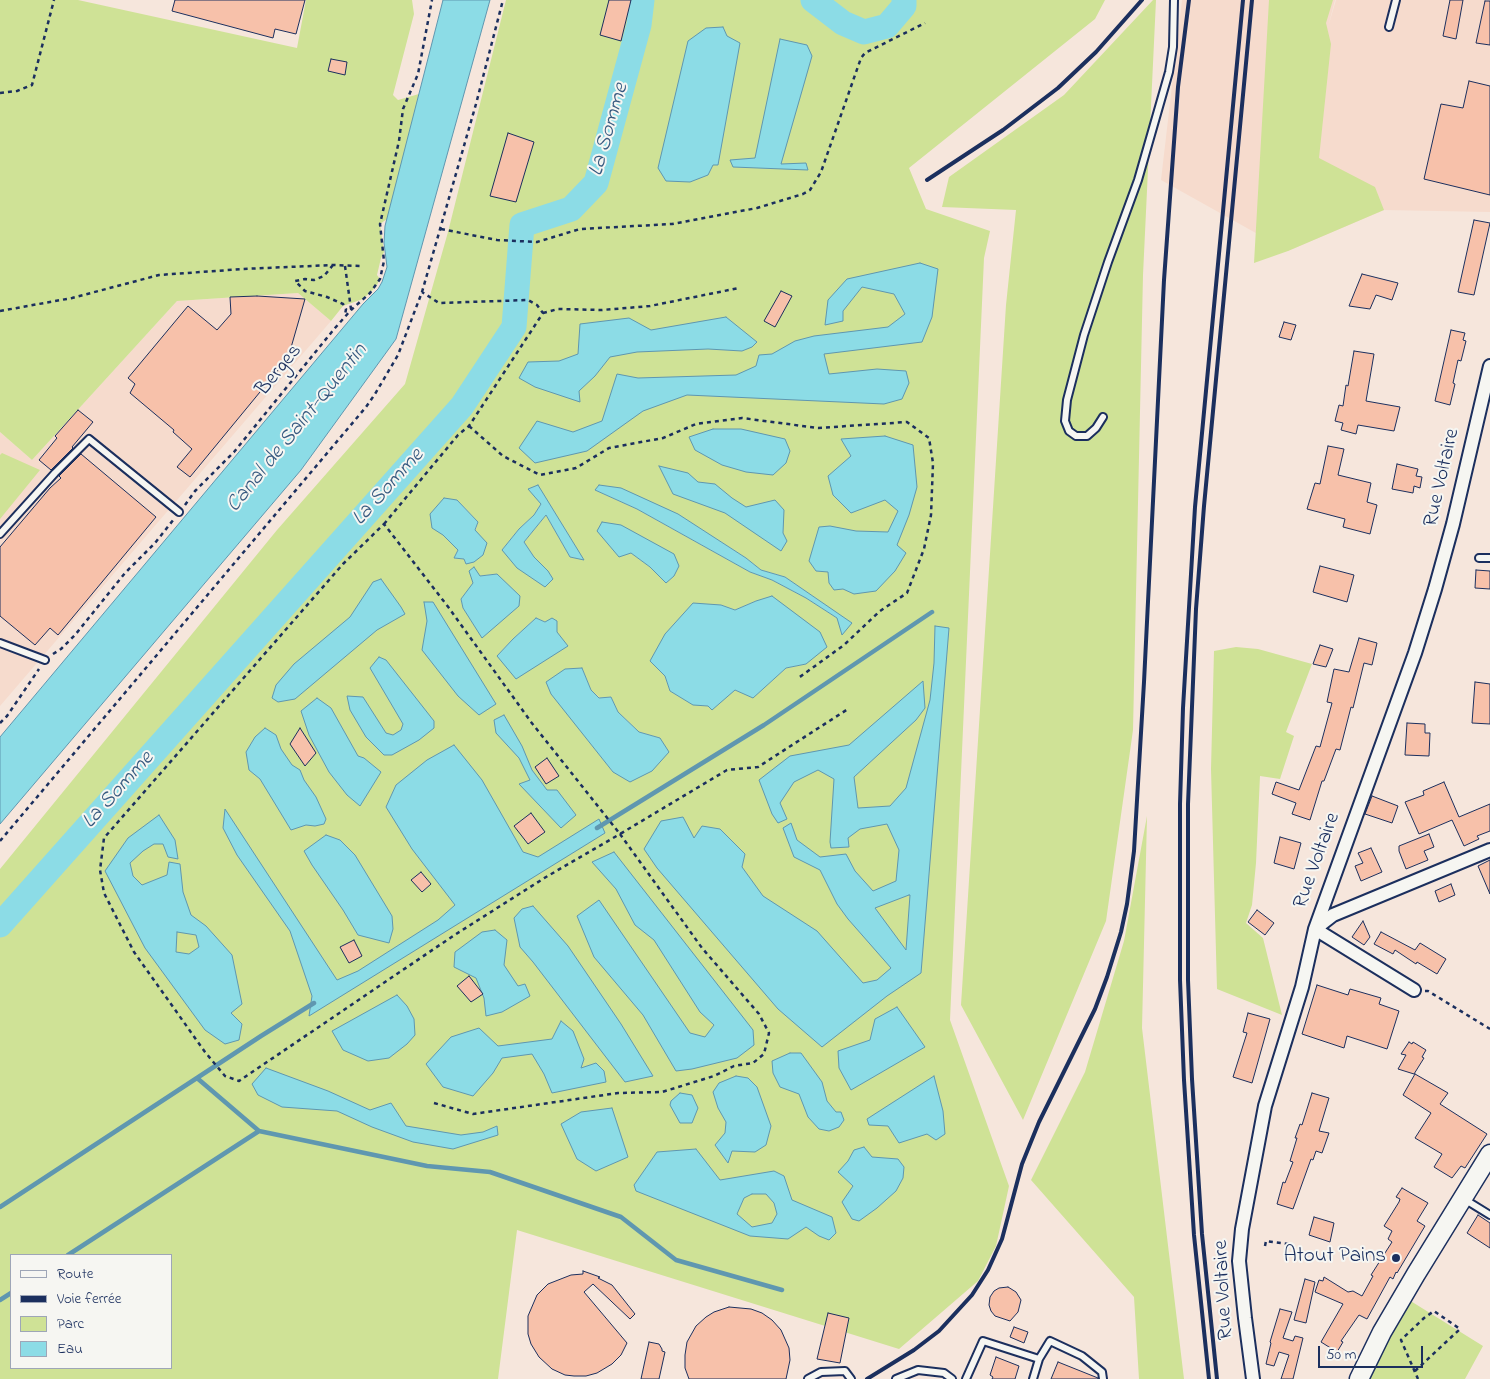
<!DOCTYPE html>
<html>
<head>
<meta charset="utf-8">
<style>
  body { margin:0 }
  #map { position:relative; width:1490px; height:1379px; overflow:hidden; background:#f6e6dc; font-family:"Indie Flower",sans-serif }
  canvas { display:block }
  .legend { position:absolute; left:10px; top:1254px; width:162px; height:115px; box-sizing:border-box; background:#f6f6f2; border:1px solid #9ea6b7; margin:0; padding:6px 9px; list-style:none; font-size:15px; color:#1b2f5e }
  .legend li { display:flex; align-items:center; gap:10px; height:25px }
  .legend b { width:25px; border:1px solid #9ea6b7 }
  .scale { position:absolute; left:1318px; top:1346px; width:105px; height:22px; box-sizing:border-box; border:2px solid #1b2f5e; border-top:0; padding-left:6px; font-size:15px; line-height:18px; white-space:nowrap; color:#1b2f5e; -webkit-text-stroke:4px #f6f6f2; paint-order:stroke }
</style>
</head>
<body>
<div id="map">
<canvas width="1490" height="1379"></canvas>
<ul class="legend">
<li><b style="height:6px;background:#f6f6f2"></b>Route</li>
<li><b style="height:6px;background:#1b2f5e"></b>Voie ferrée</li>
<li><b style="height:14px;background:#cfe296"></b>Parc</li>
<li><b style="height:14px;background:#8cdce6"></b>Eau</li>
</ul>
<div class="scale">50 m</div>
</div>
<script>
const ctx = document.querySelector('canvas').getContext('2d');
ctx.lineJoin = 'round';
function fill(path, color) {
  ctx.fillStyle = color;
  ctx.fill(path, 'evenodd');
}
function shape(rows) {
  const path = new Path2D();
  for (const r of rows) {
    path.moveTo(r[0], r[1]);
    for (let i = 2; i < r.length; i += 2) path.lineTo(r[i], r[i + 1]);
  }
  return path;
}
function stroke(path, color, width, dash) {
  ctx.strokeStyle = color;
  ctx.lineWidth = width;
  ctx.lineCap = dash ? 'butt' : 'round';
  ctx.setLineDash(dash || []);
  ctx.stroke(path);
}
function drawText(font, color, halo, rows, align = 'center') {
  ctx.font = font + ' "Indie Flower",sans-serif';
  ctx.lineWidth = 4;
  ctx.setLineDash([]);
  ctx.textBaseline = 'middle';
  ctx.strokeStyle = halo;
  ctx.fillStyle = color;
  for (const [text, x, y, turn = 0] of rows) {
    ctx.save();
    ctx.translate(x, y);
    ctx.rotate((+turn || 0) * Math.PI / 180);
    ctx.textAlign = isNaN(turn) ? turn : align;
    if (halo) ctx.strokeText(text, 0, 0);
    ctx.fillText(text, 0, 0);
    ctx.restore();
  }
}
fill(shape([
  [1182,0,1335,0,1328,27,1336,0,1490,0,1490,212,1384,210,1288,251,1161,180],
  [298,293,331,321,0,706,0,432,32,460,177,301]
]), '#f6dbcd');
fill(shape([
  [0,0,78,0,297,48,306,0,412,0,414,14,393,95,398,100,419,94,390,211,387,219,380,224,384,252,381,258,377,275,380,279,376,287,363,299,343,306,331,321,298,293,177,301,32,460,0,432],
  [506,0,1105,0,1095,19,909,168,926,209,990,231,984,258,950,1020,1009,1186,996,1246,978,1281,899,1349,517,1230,498,1379,0,1379,0,869,277,530,405,384,448,232],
  [538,486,583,559,570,557,546,515,524,542,534,557,548,571,502,550,519,529,534,515,541,504],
  [595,490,677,514,746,558,761,570,785,577,851,623,837,618,806,598,772,580,750,572,637,509],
  [457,500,478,522,466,564,464,559,454,558,458,550,443,535],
  [631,553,674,576,666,582,650,567],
  [497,574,482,637,463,608,461,599,480,576],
  [756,601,806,664,786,668,753,697,735,690,708,706,693,704,670,691,665,676,721,605,735,610],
  [536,618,545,622,497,656,513,639],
  [582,668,591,690,600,698,611,697,618,712,639,732,660,738,613,772,584,734],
  [11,1255,171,1255,171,1368,11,1368],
  [1153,0,1156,0,1143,275,1133,730,1106,921,1023,1120,961,1005,1006,305,1016,210,942,207,949,177,1064,95],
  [1269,0,1333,0,1326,23,1331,44,1319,158,1375,187,1384,210,1288,251,1254,263],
  [2,453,40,470,0,519,0,455],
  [1236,647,1258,649,1312,664,1286,732,1294,736,1280,779,1260,776,1256,863,1252,905,1246,923,1263,938,1282,1015,1217,989,1211,769,1214,651],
  [1147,816,1142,1028,1184,1379,1139,1379,1134,1297,1031,1180,1085,1072,1124,941],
  [1409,1300,1483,1346,1465,1379,1370,1379,1379,1357]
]), '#cfe296');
const water = shape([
  [443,0,490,0,396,339,301,470,0,824,0,737,363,304,378,289,382,282,387,267,384,243,385,226,443,0],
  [723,27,727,36,740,43,718,165,713,165,708,175,690,182,666,181,658,168,688,41,706,28,723,27],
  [780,39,807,45,812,56,781,164,806,163,808,170,733,167,730,160,755,158,780,39],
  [920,263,938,269,932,317,922,342,824,354,829,374,877,369,906,371,909,383,902,399,884,404,687,395,643,411,587,451,535,463,519,448,537,421,573,432,602,421,617,374,638,378,736,375,756,366,759,355,772,354,795,341,814,336,888,327,905,314,894,294,862,287,843,311,843,321,825,325,828,300,847,279,920,263],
  [726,317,757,342,752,347,742,351,708,349,637,352,610,357,595,376,579,391,580,402,535,387,519,378,528,362,559,361,578,354,580,324,629,318,651,330,726,317],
  [713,429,741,429,785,439,790,451,786,463,773,475,746,472,722,465,695,450,689,437,713,429],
  [885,436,913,445,917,487,909,515,897,545,906,553,895,571,876,591,854,594,843,589,834,590,829,583,828,572,816,571,809,561,819,527,830,526,856,531,888,532,898,511,885,500,851,513,833,495,828,476,851,456,841,439,885,436],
  [659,466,688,473,698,482,715,484,732,498,746,507,775,500,784,510,783,533,787,541,781,551,725,513,673,494,659,466],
  [538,485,584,560,570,557,546,515,524,542,534,557,548,571,553,579,545,587,517,568,502,550,519,529,534,515,541,504,528,489,538,485],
  [599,485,621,488,678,514,746,558,761,570,785,577,852,623,842,635,837,618,806,598,772,580,750,572,637,509,595,490,599,485],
  [444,498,457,500,478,522,475,530,487,543,483,555,474,562,466,564,464,559,454,558,458,550,443,535,432,528,430,514,444,498],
  [602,522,621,525,674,554,679,566,674,576,666,583,650,567,631,553,619,557,597,531,602,522],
  [474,567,480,576,497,574,520,596,519,606,482,638,463,608,461,599,473,583,469,571,474,567],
  [381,579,401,607,405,614,377,630,295,699,278,702,272,698,276,685,294,664,350,617,373,582,381,579],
  [772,596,820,632,827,647,806,664,786,668,753,698,735,690,712,710,708,706,693,705,670,691,665,676,650,661,665,634,693,603,721,605,735,610,756,601,772,596],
  [424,602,433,602,496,704,479,715,458,696,422,650,427,621,424,602],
  [536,618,545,622,552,618,557,621,557,632,568,646,516,679,497,656,513,639,536,618],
  [935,626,949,628,921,973,887,996,822,1047,778,1009,657,868,644,849,661,821,683,817,694,838,702,826,720,829,745,854,742,867,763,896,817,931,863,983,877,980,891,968,848,919,837,904,820,870,794,857,783,828,791,823,797,840,820,857,846,854,855,871,873,891,896,881,899,850,887,824,860,829,848,838,849,847,831,848,830,842,834,779,818,770,794,782,780,803,787,819,778,823,772,814,759,780,790,756,849,745,923,681,925,708,916,720,854,777,858,808,890,806,906,788,930,700,934,663,935,626],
  [909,895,910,895,906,950,875,908,909,895],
  [379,657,386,660,434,721,434,728,419,740,392,755,384,755,366,737,350,710,347,696,363,697,386,733,393,735,401,730,403,724,370,668,379,657],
  [582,668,591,690,599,698,611,697,618,712,639,732,660,738,669,752,652,771,630,782,613,772,551,694,546,682,565,669,582,668],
  [317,698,331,708,358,756,364,758,381,772,360,806,347,795,329,772,309,735,301,711,317,698],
  [504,715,522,746,532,770,547,790,557,790,576,815,561,828,519,784,530,780,519,758,496,733,494,720,504,715],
  [265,728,276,735,281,749,292,765,300,770,304,780,316,797,326,819,324,824,315,826,306,825,291,830,260,779,249,770,246,752,255,737,265,728],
  [454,745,482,780,523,852,538,857,599,819,605,833,309,1016,312,996,290,931,237,855,223,828,225,809,337,980,358,971,438,920,455,905,412,849,386,807,396,785,427,760,454,745],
  [159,815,175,840,178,859,168,857,163,844,154,844,143,851,130,863,133,876,142,885,167,875,169,862,180,864,183,892,191,915,206,926,232,955,242,1004,231,1013,242,1024,239,1040,225,1044,205,1030,145,948,105,871,128,838,159,815],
  [177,932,196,935,199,947,189,954,176,952,177,932],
  [326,835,340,840,355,855,392,916,393,929,389,943,358,935,343,910,312,865,304,851,326,835],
  [614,852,753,1030,754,1045,737,1058,692,1069,676,1071,643,1015,594,957,577,916,599,900,690,1033,705,1037,714,1025,700,1012,654,940,635,925,616,889,592,862,614,852],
  [533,906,568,946,621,1024,653,1076,625,1082,533,962,520,947,514,918,522,909,533,906],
  [495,930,507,940,504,965,518,986,525,984,530,996,502,1012,486,1016,484,998,476,978,454,967,455,952,482,932,495,930],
  [397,995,407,1006,414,1019,415,1035,407,1044,389,1058,368,1061,343,1050,332,1031,397,995],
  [897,1007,925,1047,851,1090,839,1068,838,1051,870,1040,875,1019,897,1007],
  [561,1021,573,1031,584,1059,581,1068,596,1063,604,1071,606,1082,552,1093,544,1074,532,1054,502,1058,493,1073,473,1096,443,1087,426,1064,451,1037,479,1028,498,1046,552,1039,561,1021],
  [790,1053,801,1053,822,1082,827,1101,836,1112,841,1112,844,1120,839,1127,829,1131,819,1129,808,1117,799,1094,780,1087,773,1073,772,1061,790,1053],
  [266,1068,328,1091,370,1110,391,1103,406,1126,461,1135,483,1132,497,1126,498,1135,453,1149,413,1142,372,1127,337,1111,282,1107,258,1095,252,1084,266,1068],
  [736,1076,748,1078,757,1087,771,1126,766,1145,755,1152,732,1151,728,1163,715,1145,725,1133,726,1122,718,1108,713,1092,719,1083,736,1076],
  [934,1076,943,1111,945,1134,936,1140,927,1134,899,1143,888,1126,869,1125,867,1119,934,1076],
  [680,1093,692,1095,698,1108,692,1123,680,1123,670,1105,671,1101,680,1093],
  [612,1108,628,1157,596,1171,577,1159,561,1124,581,1112,612,1108],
  [864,1147,872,1157,898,1159,904,1167,903,1178,896,1191,877,1208,859,1221,852,1219,842,1202,853,1186,838,1172,848,1161,854,1150,864,1147],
  [696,1149,720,1180,774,1171,784,1176,792,1200,832,1217,836,1233,829,1240,819,1236,806,1227,788,1239,750,1236,636,1191,634,1185,657,1152,696,1149],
  [752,1194,766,1194,774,1203,777,1214,772,1223,752,1227,737,1214,744,1198,752,1194]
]);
fill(water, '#8cdce6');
stroke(water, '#5f97b0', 1);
stroke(shape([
  [597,828,764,725,932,612],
  [197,1078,259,1131,427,1166,490,1172,621,1217,676,1260,782,1290],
  [0,1207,261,1036,314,1003],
  [68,1255,259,1131],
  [0,1300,11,1293]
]), '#5f97b0', 4.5);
stroke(shape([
  [813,0,843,23,864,32,887,26,904,6,904,0],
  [0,925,462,406,514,327,522,225,571,209,596,183,639,25,642,0]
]), '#8cdce6', 25);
const building = shape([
  [175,0,305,0,296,34,275,29,273,38,172,11,175,0],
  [609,0,631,0,621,41,600,35,609,0],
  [1450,0,1463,0,1456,39,1443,36,1450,0],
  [1485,1,1490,1,1490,45,1476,43,1485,1],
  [331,59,347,62,345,75,328,71,331,59],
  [1469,81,1490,86,1490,195,1424,179,1441,104,1463,108,1469,81],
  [508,133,534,142,516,202,490,196,508,133],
  [1474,220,1490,223,1474,295,1458,292,1474,220],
  [1362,274,1398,283,1392,300,1376,295,1370,309,1349,306,1362,274],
  [781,291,792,296,775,327,764,321,781,291],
  [257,296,305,299,288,358,190,477,177,467,192,449,173,432,174,430,130,393,135,384,128,378,188,306,217,330,231,314,230,297,257,296],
  [1284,322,1296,325,1291,340,1279,337,1284,322],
  [1451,330,1465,333,1463,340,1466,341,1461,361,1458,360,1453,383,1455,384,1450,405,1435,401,1451,330],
  [1354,351,1374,354,1366,401,1400,407,1394,431,1358,425,1356,434,1341,430,1343,423,1335,421,1339,405,1343,406,1346,385,1348,386,1354,351],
  [78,410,93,422,72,447,73,448,51,470,39,460,57,438,55,436,78,410],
  [1328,446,1344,449,1338,475,1371,483,1367,502,1377,505,1370,534,1343,527,1345,519,1307,509,1315,483,1320,484,1328,446],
  [81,454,156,517,58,635,50,628,35,645,0,616,0,547,50,488,61,478,59,476,81,454],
  [1397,464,1418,469,1416,476,1422,477,1420,488,1414,486,1413,493,1392,489,1397,464],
  [1320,566,1354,575,1347,602,1313,592,1320,566],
  [1476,570,1490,571,1490,589,1475,588,1476,570],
  [1359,638,1377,643,1372,665,1364,663,1353,708,1351,707,1340,750,1336,749,1324,781,1322,781,1310,820,1292,814,1296,803,1272,794,1276,782,1299,790,1316,746,1320,747,1332,703,1327,702,1334,669,1349,672,1359,638],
  [1320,645,1333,649,1326,667,1313,664,1320,645],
  [1475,682,1490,684,1490,724,1472,723,1475,682],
  [1407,723,1425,724,1425,733,1430,733,1429,756,1405,755,1407,723],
  [300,728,316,753,305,766,290,744,300,728],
  [547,758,559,776,546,784,535,767,547,758],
  [1444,782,1459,817,1490,804,1490,831,1477,836,1479,839,1464,846,1452,820,1419,834,1405,802,1424,795,1423,791,1444,782],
  [1372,796,1398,806,1392,823,1365,814,1372,796],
  [531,813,545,832,528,844,514,826,531,813],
  [1429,834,1434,847,1424,851,1428,860,1406,869,1399,851,1399,846,1429,834],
  [1280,837,1301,843,1294,869,1274,863,1280,837],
  [1371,848,1382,872,1361,881,1355,866,1363,863,1358,853,1371,848],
  [1490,860,1490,894,1478,866,1490,860],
  [421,872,431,884,422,892,411,880,421,872],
  [1451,884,1455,895,1439,902,1435,891,1451,884],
  [1257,910,1274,923,1265,935,1248,922,1257,910],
  [1363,921,1370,937,1364,945,1352,937,1363,921],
  [1381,932,1415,950,1420,943,1446,959,1437,974,1417,962,1416,964,1395,950,1393,954,1374,944,1381,932],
  [354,940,362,956,349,963,340,947,354,940],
  [469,976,483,994,471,1002,457,986,469,976],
  [1317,985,1348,995,1350,989,1381,998,1379,1004,1399,1011,1387,1049,1347,1036,1344,1048,1302,1034,1317,985],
  [1248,1013,1270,1019,1252,1083,1233,1077,1247,1033,1243,1032,1248,1013],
  [1409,1042,1412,1044,1413,1042,1426,1050,1422,1057,1424,1058,1414,1074,1398,1069,1406,1055,1401,1054,1409,1042],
  [1415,1074,1448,1093,1440,1104,1487,1134,1465,1168,1461,1166,1452,1178,1434,1167,1442,1154,1415,1138,1431,1113,1403,1095,1415,1074],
  [1312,1093,1329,1098,1319,1131,1329,1133,1322,1153,1316,1151,1313,1160,1311,1159,1293,1209,1277,1204,1283,1182,1285,1183,1293,1162,1290,1161,1297,1138,1295,1138,1300,1124,1302,1125,1312,1093],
  [1402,1188,1428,1203,1417,1221,1425,1226,1397,1273,1396,1272,1393,1279,1390,1277,1367,1319,1359,1315,1341,1341,1343,1342,1337,1352,1321,1342,1343,1304,1315,1292,1319,1280,1323,1281,1324,1277,1348,1292,1353,1291,1362,1296,1373,1276,1371,1275,1392,1242,1388,1239,1392,1231,1384,1226,1399,1202,1400,1199,1396,1197,1402,1188],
  [1478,1215,1490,1223,1490,1248,1467,1233,1478,1215],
  [1314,1217,1334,1223,1330,1242,1309,1235,1314,1217],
  [583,1271,600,1277,598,1278,612,1285,635,1314,630,1319,593,1284,584,1292,627,1343,621,1355,612,1364,597,1373,586,1376,574,1376,565,1375,552,1369,539,1357,531,1344,528,1334,528,1316,537,1295,548,1284,571,1275,583,1274,583,1271],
  [1305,1279,1315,1282,1306,1323,1294,1320,1305,1279],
  [1008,1287,1016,1292,1021,1300,1018,1312,1010,1321,995,1316,991,1311,989,1305,990,1297,994,1291,999,1288,1008,1287],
  [729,1307,751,1309,762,1313,772,1320,781,1330,789,1348,790,1360,786,1379,689,1379,685,1368,685,1355,687,1342,696,1326,706,1317,714,1312,729,1307],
  [1280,1309,1292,1312,1283,1338,1293,1341,1295,1336,1303,1338,1293,1379,1281,1379,1289,1355,1279,1352,1274,1366,1266,1364,1271,1343,1270,1342,1280,1309],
  [828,1313,849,1318,840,1363,817,1359,828,1313],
  [1014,1327,1028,1332,1024,1343,1010,1337,1014,1327],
  [649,1342,659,1344,662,1349,662,1351,665,1352,659,1379,641,1379,649,1342],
  [996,1357,1019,1366,1015,1379,992,1379,993,1377,990,1375,996,1357],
  [1058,1362,1098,1378,1098,1379,1051,1379,1058,1362]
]);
fill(building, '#f7c1aa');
stroke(building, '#1b2f5e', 1);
const lane = shape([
  [1389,27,1396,0],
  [1103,417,1096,428,1087,436,1076,436,1069,431,1065,421,1067,400,1084,335,1108,262,1138,180,1169,72,1173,47,1174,0],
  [0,534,55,473,89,439,179,512],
  [1479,558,1490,558],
  [0,643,45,660],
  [1464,1199,1490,1215],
  [808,1379,821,1372,845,1371,851,1379],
  [896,1379,918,1370,944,1373,952,1379],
  [966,1379,983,1341,1039,1359],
  [1033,1379,1039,1359,1050,1341,1082,1356,1102,1372,1103,1379]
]);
const street = shape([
  [1414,990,1315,929,1333,915,1490,850],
  [1253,1379,1245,1318,1239,1261,1242,1229,1265,1106,1302,987,1315,929,1415,653,1435,589,1453,524,1490,366]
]);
const secondary = shape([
  [1359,1379,1382,1332,1416,1274,1490,1154]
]);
stroke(lane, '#1b2f5e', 10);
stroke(street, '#1b2f5e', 16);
stroke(secondary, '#1b2f5e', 21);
stroke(shape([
  [0,93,17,91,32,85,54,0],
  [441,229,497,240,537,242,580,229,672,224,757,208,803,194,810,190,821,172,861,58,865,53,925,23],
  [333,265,324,276,314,280,305,279,295,281,305,291,327,297,343,304,346,309,345,315],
  [345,266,351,309],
  [0,311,72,298,159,275,243,269,333,265,361,266],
  [543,313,558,309,602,310,650,306,739,288],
  [469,426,503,456,540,475,576,468,609,448,663,438,696,424,742,418,818,428,907,422,929,438,933,463,931,515,924,549,907,593,880,611,844,645,797,679],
  [185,505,195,491,234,452,335,328,351,310,370,293,380,279,384,261,380,224,399,141,403,109,418,74,432,0],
  [384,524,458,435,469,426,543,313,537,305,528,300,439,303,422,292],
  [53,654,61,649,75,635,125,573,155,543,174,519],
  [0,723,7,716,39,669],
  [0,841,366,407,375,394,398,355,422,292,476,104,503,0],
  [1425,991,1428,991,1490,1029],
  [434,1103,473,1114,618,1093,662,1092,714,1076,734,1066,753,1063,764,1054,769,1033,759,1014,702,948,620,834,546,877,453,936,239,1081,225,1076,205,1052,134,952,104,893,100,870,104,838,343,564,384,524,449,608,531,722,620,834,727,770,758,767,848,709],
  [1265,1246,1266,1241,1288,1244,1287,1249],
  [1415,1371,1460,1329,1434,1311,1424,1318,1401,1340,1418,1379]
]), '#1b2f5e', 2.5, [4, 4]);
stroke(lane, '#f6f6f2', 6);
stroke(street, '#f6f6f2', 12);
stroke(secondary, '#f6f6f2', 18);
stroke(shape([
  [927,180,1003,130,1058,88,1096,52,1142,0],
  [867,1379,914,1350,939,1331,972,1295,988,1270,1002,1239,1022,1164,1039,1122,1095,1009,1107,977,1121,932,1127,904,1134,851,1144,682,1164,280,1178,87,1189,0],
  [1209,1379,1194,1235,1184,1080,1180,980,1180,804,1183,708,1195,507,1243,0],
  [1217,1379,1202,1234,1192,1079,1188,980,1188,804,1196,609,1204,506,1252,0]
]), '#1b2f5e', 4);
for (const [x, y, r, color] of [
  [1396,1258,5,"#1b2f5e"]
]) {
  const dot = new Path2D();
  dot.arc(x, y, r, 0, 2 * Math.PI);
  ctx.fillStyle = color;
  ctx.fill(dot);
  stroke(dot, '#f6f6f2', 2);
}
drawText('21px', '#1b2f5e', '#f6f6f2', [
  ["Berges",280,371,-51],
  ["Rue Voltaire",1443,478,-77],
  ["Rue Voltaire",1318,861,-70],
  ["Rue Voltaire",1225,1290,-93]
]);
drawText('21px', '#1b2f5e', '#f6f6f2', [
  ["Atout Pains",1386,1258]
], 'right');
drawText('italic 22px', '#375a80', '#f6f6f2', [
  ["La Somme",610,130,-74],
  ["Canal de Saint-Quentin",298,429,-51],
  ["La Somme",389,488,-48],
  ["La Somme",119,791,-48]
]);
</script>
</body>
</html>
